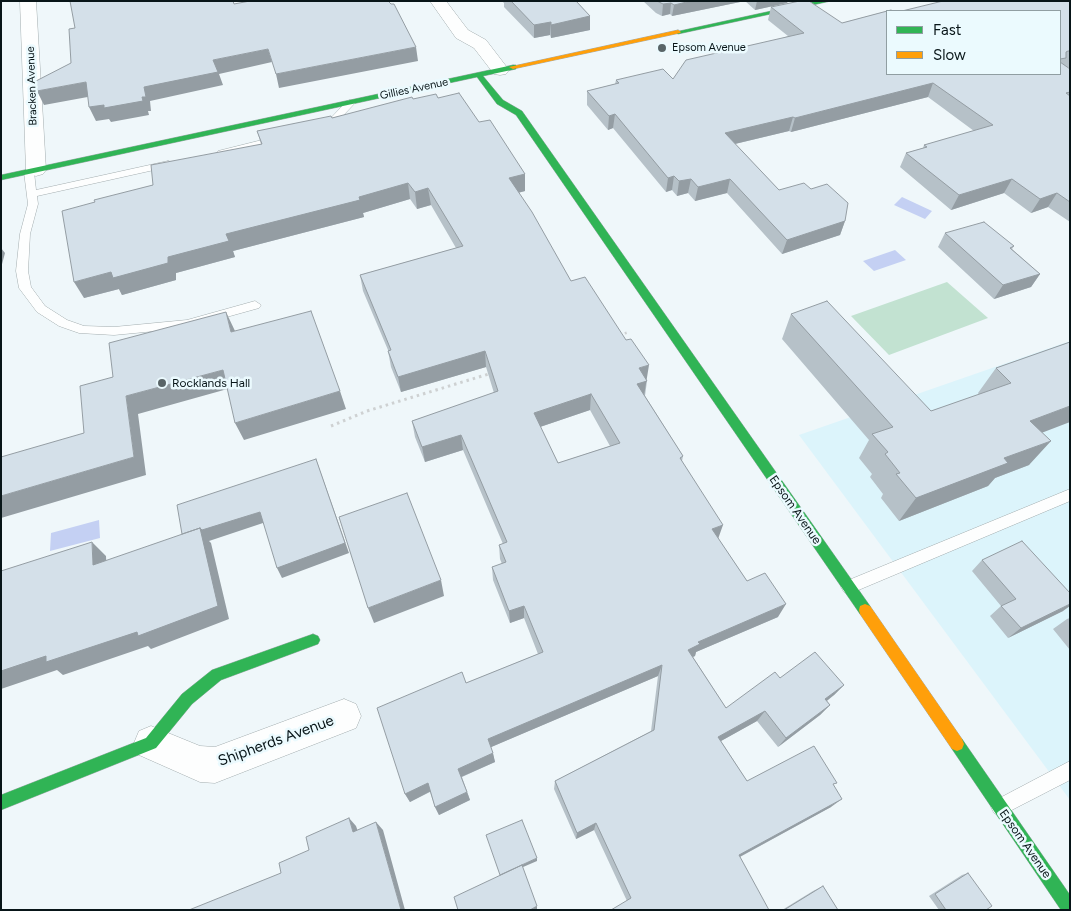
<!DOCTYPE html>
<html>
<head>
<meta charset="utf-8">
<style>
  body { margin:0 }
  #map { position:relative; width:1071px; height:911px; overflow:hidden; background:#eff7fa; font-family:Figtree,sans-serif }
  canvas { display:block }
  .frame { position:absolute; inset:0; border:2px solid #081518; pointer-events:none }
  .legend { position:absolute; left:886px; top:10px; width:175px; height:65px; box-sizing:border-box; background:#ebfafe; border:1px solid #909ea2; margin:0; padding:6px 9px; list-style:none; font-size:15px; color:#081518 }
  .legend li { display:flex; align-items:center; gap:10px; height:25px }
  .legend b { width:25px; border:1px solid #909ea2 }
</style>
</head>
<body>
<div id="map">
<canvas width="1071" height="911"></canvas>
<div class="frame"></div>
<ul class="legend">
<li><b style="height:6px;background:#30b455"></b>Fast</li>
<li><b style="height:6px;background:#ff9f0a"></b>Slow</li>
</ul>
</div>
<script>
const ctx = document.querySelector('canvas').getContext('2d');
ctx.lineJoin = 'round';
function fill(path, color) {
  ctx.fillStyle = color;
  ctx.fill(path, 'evenodd');
}
function shape(rows) {
  const path = new Path2D();
  for (const r of rows) {
    path.moveTo(r[0], r[1]);
    for (let i = 2; i < r.length; i += 2) path.lineTo(r[i], r[i + 1]);
  }
  return path;
}
function stroke(path, color, width, dash) {
  ctx.strokeStyle = color;
  ctx.lineWidth = width;
  ctx.lineCap = dash ? 'butt' : 'round';
  ctx.setLineDash(dash || []);
  ctx.stroke(path);
}
function drawText(font, color, halo, rows, align = 'center') {
  ctx.font = font + ' Figtree,sans-serif';
  ctx.lineWidth = 5;
  ctx.setLineDash([]);
  ctx.textBaseline = 'middle';
  ctx.strokeStyle = halo;
  ctx.fillStyle = color;
  for (const [text, x, y, turn = 0] of rows) {
    ctx.save();
    ctx.translate(x, y);
    ctx.rotate((+turn || 0) * Math.PI / 180);
    ctx.textAlign = isNaN(turn) ? turn : align;
    if (halo) ctx.strokeText(text, 0, 0);
    ctx.fillText(text, 0, 0);
    ctx.restore();
  }
}
fill(shape([
  [1070,341,1070,800,799,435]
]), '#dcf4fb');
fill(shape([
  [947,282,988,318,889,355,851,316]
]), '#c2e2d1');
fill(shape([
  [902,197,932,211,925,219,894,205],
  [895,250,906,260,874,271,863,261],
  [99,520,100,538,50,551,51,533]
]), '#c4d0f3');
const lane = shape([
  [350,100,355,103,335,124,322,129,319,128,319,124,329,120,347,101,350,100],
  [278,136,281,137,281,141,221,156,216,153,218,151,278,136],
  [168,161,172,162,172,166,37,196,38,204,30,234,28,271,31,287,45,306,67,320,84,326,114,327,187,320,255,301,261,305,259,308,187,328,114,335,79,333,59,326,37,312,19,288,16,271,20,234,28,204,24,172,25,170,33,170,34,172,36,190,168,161],
  [1070,489,1070,501,849,594,844,592,841,587,844,582,1070,489],
  [1070,761,1070,780,1006,813,1000,816,994,813,991,807,994,801,1070,761]
]);
const street = shape([
  [20,1,36,1,46,170,43,174,36,176,29,174,26,170,20,1],
  [430,1,446,1,468,30,486,40,509,70,506,74,500,75,494,74,474,48,456,38,430,1],
  [344,699,356,704,361,716,356,728,215,783,200,782,139,755,134,743,139,731,151,726,200,746,215,747,344,699]
]);
const fast = shape([
  [817,1,831,1,678,34,675,32,817,1],
  [513,65,516,65,516,69,483,76,503,100,522,111,870,606,871,610,870,614,865,616,860,614,516,115,497,104,477,77,1,180,1,175,513,65],
  [313,634,318,636,320,640,318,644,221,680,192,704,156,748,1,810,1,795,146,738,182,694,212,670,313,634],
  [957,737,962,739,1070,895,1070,910,1061,910,952,749,950,744,952,739,957,737]
]);
const slow = shape([
  [678,30,681,32,680,33,513,69,509,67,678,30],
  [865,604,870,606,962,739,964,744,962,749,957,751,952,749,860,614,859,610,860,606,865,604]
]);
stroke(lane, '#a3adaf', 1);
stroke(street, '#a3adaf', 1);
stroke(fast, '#a3adaf', 1);
stroke(slow, '#a3adaf', 1);
stroke(shape([
  [620,335,629,332]
]), '#ced1d2', 2.5, [2, 3]);
stroke(shape([
  [331,426,367,411,492,373]
]), '#ced1d2', 3, [2.5, 4]);
fill(lane, '#fdfefe');
fill(street, '#fdfefe');
fill(fast, '#30b455');
fill(slow, '#ff9f0a');
fill(shape([
  [502,1,576,1,590,16,590,30,551,38,550,35,534,38,504,7,504,3],
  [643,1,788,1,787,3,755,10,745,1,672,16,670,14,662,16,656,13],
  [1070,1,1070,68,1066,67,1070,69,1070,222,1048,207,1031,213,1004,193,951,210,900,167,906,153,923,148,924,145,974,131,928,97,791,132,789,131,735,144,779,190,845,221,840,235,782,254,727,193,695,201,688,193,677,196,672,190,666,192,613,128,608,130,587,105,587,91,615,84,616,80,673,79,788,36,768,20,771,7,842,23,887,11,1060,74,1060,11],
  [438,98,479,122,525,174,525,191,518,193,571,281,647,381,645,396,683,456,682,461,718,538,747,581,778,617,696,652,695,656,693,657,726,708,780,678,844,685,834,695,827,701,830,705,820,715,778,747,757,721,721,741,747,781,834,785,831,807,740,857,627,901,594,830,576,839,554,789,555,781,651,731,658,676,491,747,495,762,462,777,470,800,439,815,435,807,430,792,410,802,405,794,466,683,538,654,524,618,510,623,493,580,492,567,502,564,500,559,499,545,503,544,463,450,425,462,415,437,412,421,494,393,486,367,401,392,391,367,388,351,388,350,363,291,360,275,456,248,431,205,417,209,410,199,363,213,364,217,233,251,235,257,176,273,176,280,122,295,119,289,84,298,95,202,153,185,261,144,257,131,332,118,413,99],
  [590,410,610,446,558,463,540,427],
  [945,233,1014,246,1012,249,1040,274,1031,287,994,299,938,247],
  [791,314,931,411,979,395,978,393,996,368,1070,342,1042,433,1029,465,995,478,988,486,899,521,881,498,883,494,870,477,872,474,859,458,869,440,782,339],
  [982,560,1063,611,1008,638,990,616,1001,606,972,571],
  [1070,618,1070,650,1053,629,1067,619],
  [968,873,986,910,939,910,929,896,962,875],
  [823,886,838,910,782,910,813,891]
]), '#b6c1c8');
fill(shape([
  [691,1,745,1,672,16,674,5],
  [757,1,788,1,787,3,755,10],
  [671,3,670,14,662,16,663,4],
  [590,16,590,30,551,38,551,25],
  [551,22,550,35,534,38,534,25],
  [416,47,418,61,279,88,276,74],
  [268,49,272,62,219,74,223,85,150,101,151,111,148,111,149,115,111,122,109,119,96,121,89,107,142,97,144,87,213,60],
  [86,82,93,96,44,105,37,91],
  [933,83,928,97,791,132,795,118],
  [615,114,613,128,608,130,609,116],
  [793,117,789,131,722,147,725,133],
  [525,174,525,191,509,195,509,178],
  [674,176,672,190,666,192,668,178],
  [691,179,688,193,677,196,679,181],
  [730,179,727,193,695,201,698,187],
  [1012,179,1004,193,951,210,959,195],
  [408,183,410,199,363,213,364,217,233,251,235,257,176,273,176,280,122,295,119,289,84,298,74,282,168,257,226,234],
  [428,188,431,205,417,209,415,192],
  [1057,193,1048,207,1031,213,1040,199],
  [845,221,840,235,782,254,787,240],
  [1,248,5,253,1,268],
  [1040,274,1031,287,994,299,1003,285],
  [226,312,235,331,231,332],
  [485,351,486,367,401,392,398,377],
  [649,365,644,396,635,400,639,368],
  [223,370,231,388,138,414,146,475,1,518,1,496,134,457,126,396],
  [340,391,346,409,244,440,235,423],
  [591,394,590,410,534,429,534,413],
  [1070,406,1070,422,1010,445,1030,421],
  [461,435,463,450,425,462,422,447],
  [1051,441,1029,465,995,478,988,486,899,521,916,498,1004,458],
  [316,459,349,553,282,578,277,568],
  [260,512,266,522,209,541,211,543,229,619,151,649,148,646,63,675,57,670,1,689,1,671,200,528],
  [723,525,718,539,712,529],
  [92,542,106,556,107,580,93,565],
  [441,580,444,596,374,623,368,608],
  [786,604,778,617,696,652,695,656,683,661,688,650,698,642],
  [1070,604,1070,606,1063,611,1008,638,1021,628],
  [524,606,524,618,510,623,509,611],
  [662,665,658,676,489,748,488,739],
  [844,685,834,695,816,709,825,699],
  [830,705,820,715,778,747,786,738],
  [765,711,757,721,712,746,718,737],
  [493,753,495,762,461,777,458,769],
  [428,783,431,791,410,802,405,794],
  [467,792,470,800,439,815,435,807],
  [842,799,831,807,732,861,739,855],
  [349,818,356,826,361,840,353,832],
  [376,822,383,830,405,910,401,910],
  [596,823,594,830,576,839,577,833],
  [537,858,537,861,500,877,500,875],
  [537,906,537,910,530,910]
]), '#949da3');
const building = shape([
  [70,1,233,1,234,4,250,1,388,1,391,4,394,4,416,47,276,74,268,49,213,60,218,72,144,87,146,97,142,97,143,101,104,108,104,105,89,107,86,82,37,91,36,81,71,63,69,29,75,28,70,1],
  [511,1,576,1,590,16,551,25,551,22,534,25,511,1],
  [657,1,691,1,674,5,671,3,663,4,657,1],
  [800,1,809,1,842,23,891,10,893,11,887,11,887,74,1060,74,1060,62,1070,69,1070,92,1066,93,1070,96,1070,202,1057,193,1040,199,1012,179,959,195,906,153,927,147,924,145,993,125,933,83,795,118,793,117,725,133,779,190,804,183,811,189,827,184,848,203,845,221,787,240,730,179,698,187,691,179,679,181,674,176,668,178,615,114,609,116,587,91,619,83,616,80,663,69,673,79,686,60,804,33,771,7,800,1],
  [943,1,1070,1,1070,51,1068,51,1066,52,1066,58,1060,59,1060,11,902,11,943,1],
  [459,93,479,122,490,120,525,174,509,178,532,212,571,281,585,277,626,340,631,339,649,365,639,368,647,381,637,384,683,456,680,458,723,525,712,529,747,581,765,573,786,604,698,642,700,644,688,650,726,708,775,672,780,678,815,652,844,685,825,699,830,705,786,738,765,711,718,737,747,781,814,746,837,783,833,784,842,799,739,855,769,910,611,910,631,898,596,823,577,833,555,781,654,730,662,665,488,739,493,753,458,769,467,792,435,807,428,783,405,794,377,708,462,672,466,683,543,652,524,606,509,611,492,567,506,562,499,545,507,542,461,435,422,447,412,421,498,391,485,351,398,377,388,351,391,350,360,275,463,246,428,188,415,192,408,183,359,197,360,200,226,234,229,241,168,257,168,263,113,278,111,272,74,282,62,211,95,202,94,200,153,185,151,165,262,144,257,131,331,116,332,118,412,97,413,99,436,94,438,98,459,93],
  [591,394,620,443,558,463,534,413,591,394],
  [984,222,1014,246,1010,248,1040,274,1003,285,945,233,984,222],
  [827,301,931,411,1011,383,996,368,1070,342,1070,406,1030,421,1051,441,1004,458,1008,463,916,498,896,474,900,473,885,454,888,452,872,434,893,427,791,314,827,301],
  [311,311,340,391,235,423,223,370,126,396,134,457,1,496,1,457,84,433,80,386,113,377,109,343,226,312,231,332,311,311],
  [316,459,345,543,277,568,260,512,202,530,200,528,182,534,177,505,316,459],
  [407,493,441,580,368,608,339,517,407,493],
  [200,528,218,606,138,636,137,632,46,662,46,656,1,671,1,571,92,542,93,565,200,528],
  [1022,541,1070,593,1070,604,1021,628,1001,606,1016,599,982,560,1022,541],
  [349,818,353,832,376,822,401,910,189,910,281,873,279,863,309,850,306,837,349,818],
  [522,820,537,858,500,875,486,835,522,820],
  [522,865,537,906,530,910,458,910,454,897,522,865],
  [968,873,992,906,986,910,946,910,935,894,968,873],
  [823,886,838,910,784,910,823,886]
]);
fill(building, '#d4e0e9');
stroke(building, '#949da3', 1);
for (const [x, y, r, color] of [
  [662,48,5,"#596467"],
  [162,383,5,"#596467"]
]) {
  const dot = new Path2D();
  dot.arc(x, y, r, 0, 2 * Math.PI);
  ctx.fillStyle = color;
  ctx.fill(dot);
  stroke(dot, '#ebfafe', 2);
}
drawText('11px', '#081518', '#ebfafe', [
  ["Epsom Avenue",672,48]
], 'left');
drawText('11px', '#081518', '#ebfafe', [
  ["Bracken Avenue",32,86,-92],
  ["Gillies Avenue",414,89,-12]
]);
drawText('12px', '#081518', '#ebfafe', [
  ["Rocklands Hall",172,383]
], 'left');
drawText('12px', '#081518', '#ebfafe', [
  ["Epsom Avenue",795,510,55],
  ["Epsom Avenue",1025,844,55]
]);
drawText('15px', '#081518', '#ebfafe', [
  ["Shipherds Avenue",276,741,-20]
]);
</script>
</body>
</html>
